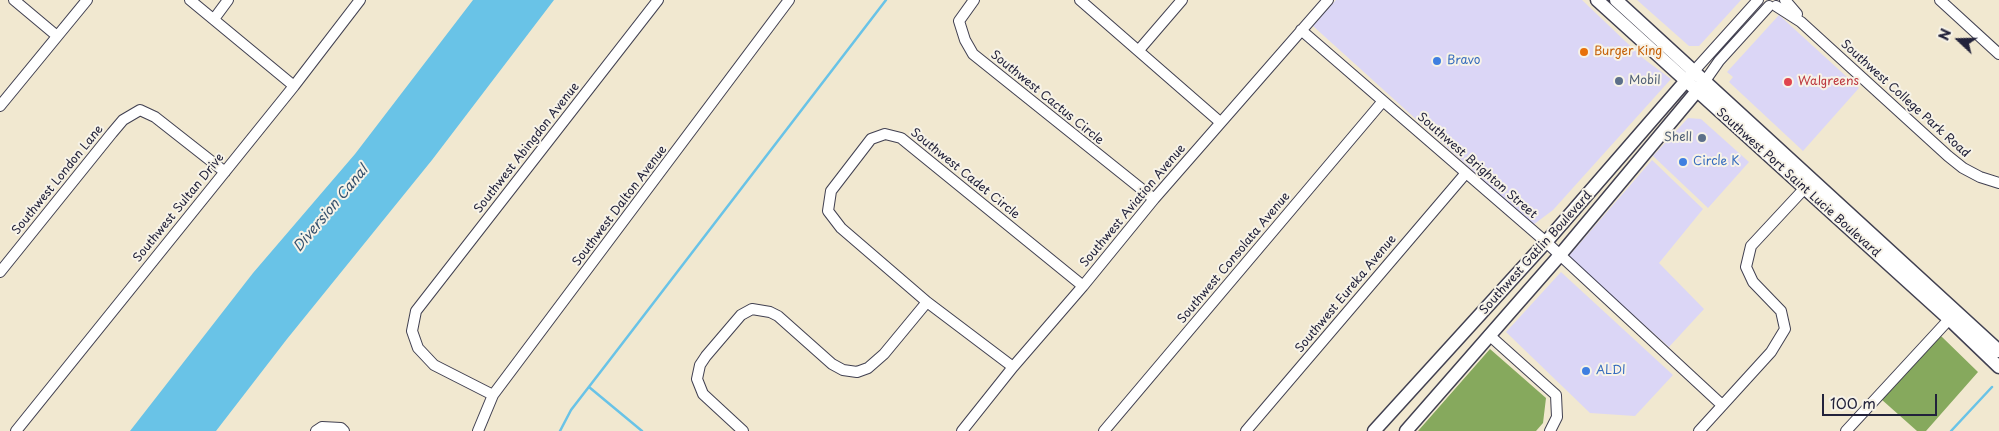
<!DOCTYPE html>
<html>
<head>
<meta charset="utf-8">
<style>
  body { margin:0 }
  #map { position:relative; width:1999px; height:431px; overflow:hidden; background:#f1e8d0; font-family:"Playpen Sans",sans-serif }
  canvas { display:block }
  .north { position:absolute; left:1934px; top:15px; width:50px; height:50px; -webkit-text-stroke:4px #f7f3e8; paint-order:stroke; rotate:291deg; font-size:14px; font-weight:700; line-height:20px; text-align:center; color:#22223b }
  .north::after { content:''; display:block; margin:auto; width:18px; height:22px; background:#22223b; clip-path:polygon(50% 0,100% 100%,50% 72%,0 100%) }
  .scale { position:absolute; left:1822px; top:394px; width:115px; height:22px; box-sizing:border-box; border:2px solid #22223b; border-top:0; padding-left:6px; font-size:15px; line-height:18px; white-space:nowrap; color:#22223b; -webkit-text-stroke:4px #f7f3e8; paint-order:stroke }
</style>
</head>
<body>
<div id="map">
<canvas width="1999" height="431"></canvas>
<div class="north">N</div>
<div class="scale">100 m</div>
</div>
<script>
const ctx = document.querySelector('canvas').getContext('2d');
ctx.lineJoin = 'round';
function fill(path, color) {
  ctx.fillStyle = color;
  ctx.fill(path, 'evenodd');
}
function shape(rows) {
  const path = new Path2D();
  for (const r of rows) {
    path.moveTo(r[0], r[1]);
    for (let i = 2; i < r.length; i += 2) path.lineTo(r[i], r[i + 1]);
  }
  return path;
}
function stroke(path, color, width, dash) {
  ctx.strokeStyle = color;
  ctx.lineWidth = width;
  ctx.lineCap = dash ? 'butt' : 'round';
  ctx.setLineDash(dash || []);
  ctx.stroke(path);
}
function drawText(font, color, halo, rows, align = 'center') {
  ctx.font = font + ' "Playpen Sans",sans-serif';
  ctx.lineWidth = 4;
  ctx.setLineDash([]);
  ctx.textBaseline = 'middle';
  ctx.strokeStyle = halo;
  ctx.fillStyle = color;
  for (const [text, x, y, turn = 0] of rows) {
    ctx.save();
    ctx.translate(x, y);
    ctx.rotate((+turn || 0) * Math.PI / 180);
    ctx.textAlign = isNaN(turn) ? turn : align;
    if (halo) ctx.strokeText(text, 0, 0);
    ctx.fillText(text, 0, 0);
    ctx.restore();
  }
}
fill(shape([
  [1336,0,1582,0,1644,59,1671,79,1553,210,1533,225,1313,26],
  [1637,0,1741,0,1699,46,1689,46],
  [1779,15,1859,88,1803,151,1729,82,1733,77,1727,72],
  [1688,118,1701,119,1749,162,1708,208,1653,156],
  [1652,160,1703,209,1659,263,1704,309,1669,347,1568,257],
  [1561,272,1673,375,1635,416,1590,413,1506,332]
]), '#dbd6f6');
fill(shape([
  [1941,336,1978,372,1926,431,1917,431,1881,399],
  [1490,349,1546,398,1543,423,1536,431,1418,431]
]), '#86a95d');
fill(shape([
  [473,0,554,0,432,160,287,339,216,431,130,431,253,273,355,154]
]), '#69c3e7');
stroke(shape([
  [589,387,642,431],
  [560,431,571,410,605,366,886,0],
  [1951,431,1992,387]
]), '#69c3e7', 2.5);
const minor = shape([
  [14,0,57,36],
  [190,0,294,86],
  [974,0,959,21,965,40,973,54,1154,199],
  [1080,0,1220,122],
  [1785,0,1797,14],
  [1940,0,1999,54],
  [1776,6,1801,22,1948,156,1963,168,1980,177,1999,183],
  [214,19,228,0],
  [1301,30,1546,242,1722,405],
  [1139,50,1182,0],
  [1694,71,1758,0],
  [1705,81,1719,61,1769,6],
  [0,106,87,0],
  [0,272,112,133,123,120,140,110,155,117,225,172],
  [1489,335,1556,395,1557,417,1550,431],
  [1013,367,927,302,841,228,828,211,831,191,871,139,885,134,901,138,1083,286],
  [493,395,434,365,418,348,412,331,416,311,658,0],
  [16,431,294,86,360,0],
  [316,431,322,427,341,428,344,431],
  [478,431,493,395,789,0],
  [743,431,703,394,697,379,700,365,706,356,741,315,752,309,770,312,778,316,832,364,843,370,857,372,868,368,884,354,927,302],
  [962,431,1013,367,1083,286,1154,199,1328,0],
  [1104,431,1383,101],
  [1246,431,1466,173],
  [1699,431,1771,352,1785,329,1781,311,1753,282,1746,267,1751,246,1804,189],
  [1846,431,1954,314]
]);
const major = shape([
  [1597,0,1949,319,1999,367],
  [1616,0,1999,351],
  [1374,431,1546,242,1691,75],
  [1406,431,1560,255,1702,85]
]);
stroke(minor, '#414051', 12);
stroke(major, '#414051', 15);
stroke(minor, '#fff', 10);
stroke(major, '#fff', 12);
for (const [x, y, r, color] of [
  [1584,52,5,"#e8710a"],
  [1437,61,5,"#3f7fe0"],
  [1619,81,5,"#5c6f8a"],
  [1788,82,5,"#e0444e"],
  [1702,138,5,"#5c6f8a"],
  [1683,162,5,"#3f7fe0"],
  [1586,371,5,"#3f7fe0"]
]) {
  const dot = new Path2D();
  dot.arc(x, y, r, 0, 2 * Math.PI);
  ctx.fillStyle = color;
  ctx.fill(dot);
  stroke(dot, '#f7f3e8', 2);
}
drawText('12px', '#c56008', '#f7f3e8', [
  ["Burger King",1594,52]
], 'left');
drawText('12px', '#366cbe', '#f7f3e8', [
  ["Bravo",1447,61],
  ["Circle K",1693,162],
  ["ALDI",1596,371]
], 'left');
drawText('12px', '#4e5e75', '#f7f3e8', [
  ["Mobil",1629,81],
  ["Shell",1692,138,"right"]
], 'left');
drawText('12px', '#be3a42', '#f7f3e8', [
  ["Walgreens",1798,82]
], 'left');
drawText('12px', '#22223b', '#f7f3e8', [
  ["Southwest Cactus Circle",1047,98,39],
  ["Southwest College Park Road",1905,99,42],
  ["Southwest Abingdon Avenue",527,148,-52],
  ["Southwest Brighton Street",1477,166,41],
  ["Southwest Cadet Circle",965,174,39],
  ["Southwest London Lane",58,180,-51],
  ["Southwest Port Saint Lucie Boulevard",1798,183,42],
  ["Southwest Dalton Avenue",620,206,-53],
  ["Southwest Aviation Avenue",1133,206,-50],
  ["Southwest Sultan Drive",179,208,-51],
  ["Southwest Gatlin Boulevard",1536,253,-48],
  ["Southwest Consolata Avenue",1234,258,-50],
  ["Southwest Eureka Avenue",1346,294,-50]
]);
drawText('italic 14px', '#37526f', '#f7f3e8', [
  ["Diversion Canal",331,209,-50]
]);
</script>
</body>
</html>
